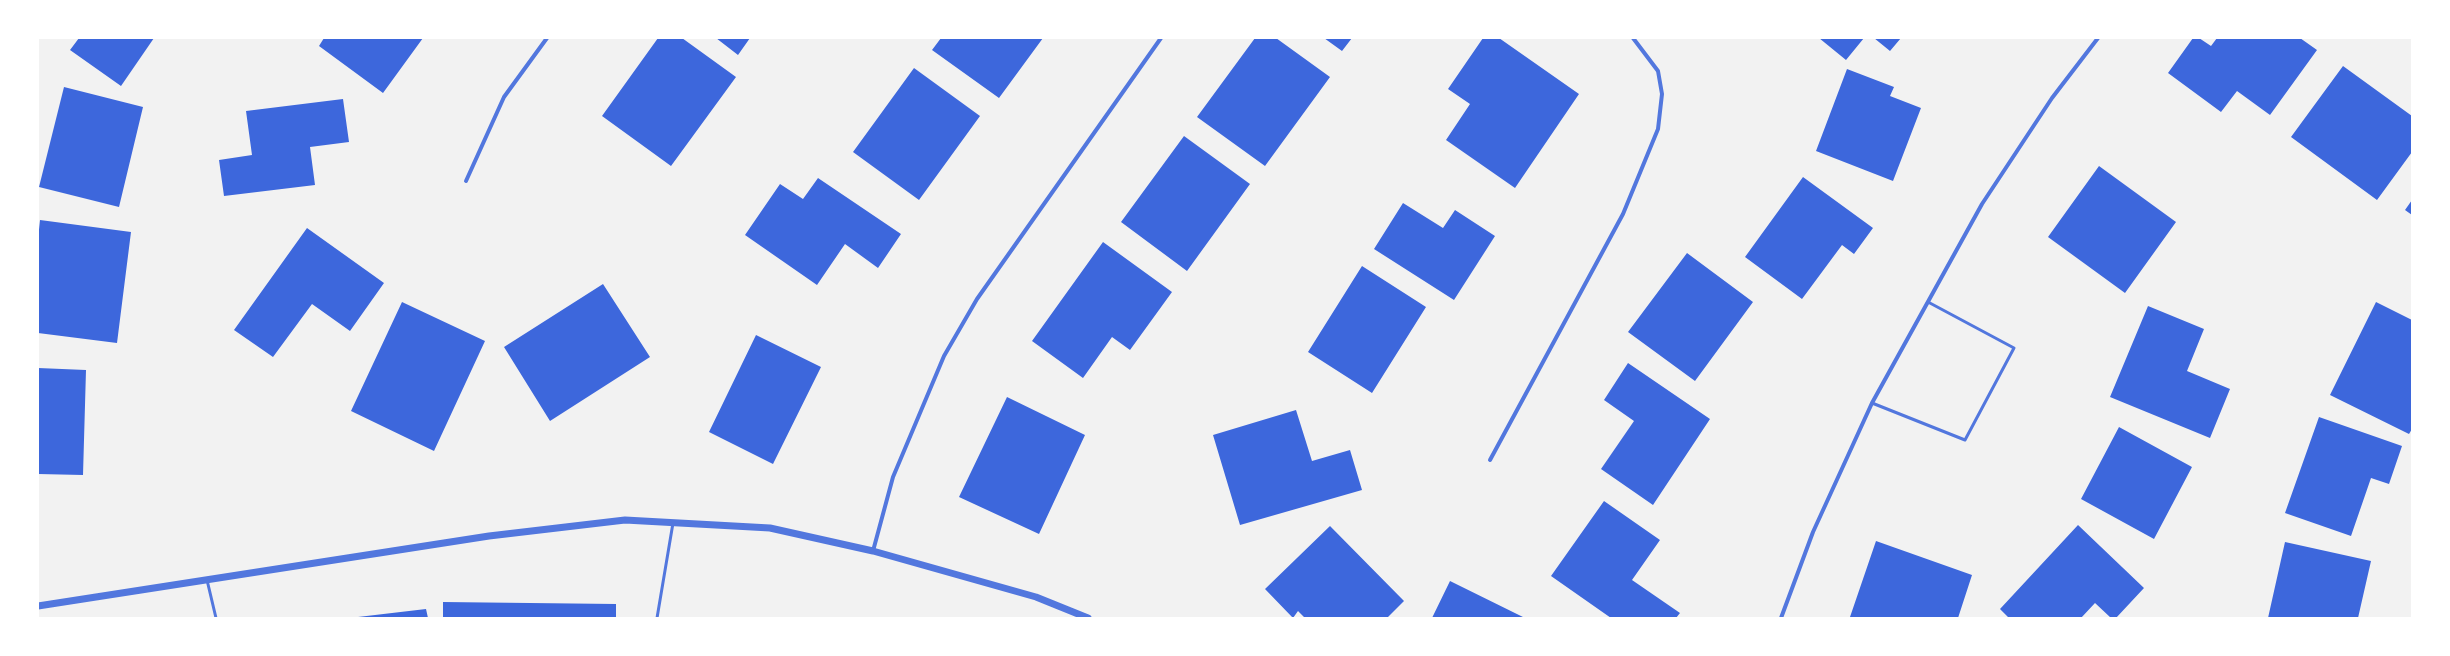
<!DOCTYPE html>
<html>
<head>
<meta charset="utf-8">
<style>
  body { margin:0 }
  #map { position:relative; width:2450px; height:656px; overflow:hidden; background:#f2f2f2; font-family:"Exo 2",sans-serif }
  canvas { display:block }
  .frame { position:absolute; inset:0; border:39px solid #fff; pointer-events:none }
</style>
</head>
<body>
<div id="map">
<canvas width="2450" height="656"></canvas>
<div class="frame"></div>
</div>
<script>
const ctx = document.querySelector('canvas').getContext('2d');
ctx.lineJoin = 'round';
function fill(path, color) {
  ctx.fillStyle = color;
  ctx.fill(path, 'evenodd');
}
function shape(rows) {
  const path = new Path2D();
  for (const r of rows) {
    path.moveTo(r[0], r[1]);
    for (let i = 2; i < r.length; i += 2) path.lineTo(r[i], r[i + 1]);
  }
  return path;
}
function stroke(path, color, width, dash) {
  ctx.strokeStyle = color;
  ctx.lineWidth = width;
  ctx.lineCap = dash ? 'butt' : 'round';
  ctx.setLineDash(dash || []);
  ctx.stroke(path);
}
fill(shape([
  [79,38,154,38,121,86,70,50],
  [324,38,423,38,383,93,319,46],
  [658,38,682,38,736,77,671,166,602,116],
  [716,38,750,38,738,55],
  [941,38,1043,38,999,98,932,50],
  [1255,38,1276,38,1330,77,1265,166,1197,117],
  [1324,38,1352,38,1342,51],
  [1483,38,1499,38,1579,94,1515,188,1446,140,1470,104,1448,89],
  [1819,38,1864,38,1846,60],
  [1874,38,1901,38,1890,51],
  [2193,38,2199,38,2211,46,2217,38,2300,38,2317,50,2270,115,2237,91,2221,112,2168,73],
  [2343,66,2412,116,2412,152,2377,200,2291,137],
  [914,68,980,116,919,200,853,152],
  [1847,69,1894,87,1890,96,1921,108,1893,181,1816,151],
  [64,87,143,107,119,207,39,187],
  [343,99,349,142,310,147,315,185,224,196,219,160,252,155,246,111],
  [1184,136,1250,184,1187,271,1121,222],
  [2099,166,2176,222,2125,293,2048,237],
  [1803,177,1873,228,1854,254,1842,245,1802,299,1745,257],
  [818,178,901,234,878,268,845,244,817,285,745,235,780,184,803,199],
  [2412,200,2412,215,2405,210],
  [1403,203,1443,228,1455,210,1495,236,1454,300,1374,249],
  [40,220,131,232,117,343,38,333,38,239],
  [307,228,384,283,350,331,312,304,273,357,234,330],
  [1103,242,1172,292,1130,350,1112,337,1083,378,1032,341],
  [1687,253,1753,302,1695,381,1628,332],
  [1362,266,1426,307,1372,393,1308,352],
  [603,284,650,357,550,421,504,347],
  [402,302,485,341,434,451,351,411],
  [2376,302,2412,320,2412,429,2409,434,2330,395],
  [2148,306,2204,329,2187,371,2230,389,2210,438,2110,397],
  [756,335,821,367,773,464,709,432],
  [1628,363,1710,419,1653,505,1601,469,1634,421,1604,400],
  [38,368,86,370,83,475,38,474],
  [1007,397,1085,435,1039,534,959,497],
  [1296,410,1312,461,1350,450,1362,490,1240,525,1213,435],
  [2319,417,2402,446,2389,484,2371,478,2351,536,2285,513],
  [2119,427,2192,467,2154,539,2081,499],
  [1604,501,1660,540,1632,580,1680,613,1676,618,1611,618,1551,576],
  [2078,525,2144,588,2116,618,2111,618,2095,603,2081,618,2009,618,2000,609],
  [1330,526,1404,601,1387,618,1305,618,1298,611,1293,618,1265,589],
  [1876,541,1972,575,1958,618,1850,617],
  [2285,542,2371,561,2358,618,2268,618],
  [1450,581,1525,618,1432,618],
  [443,602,616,604,616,618,443,618],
  [426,609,428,618,358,618,358,617]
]), '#3d67dc');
stroke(shape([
  [1872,403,1965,440,2014,348,1928,302],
  [207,580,216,618],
  [657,618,673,523]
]), '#5277de', 3);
stroke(shape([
  [466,181,504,97,547,38],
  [1490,460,1623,214,1658,129,1662,94,1658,71,1633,38],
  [873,551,893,477,944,356,977,299,1161,38],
  [1781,618,1813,532,1872,403,1982,204,2052,98,2098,38]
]), '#5277de', 4);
stroke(shape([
  [38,606,489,536,625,520,770,528,873,551,1036,597,1088,618]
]), '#5277de', 7);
</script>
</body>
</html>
